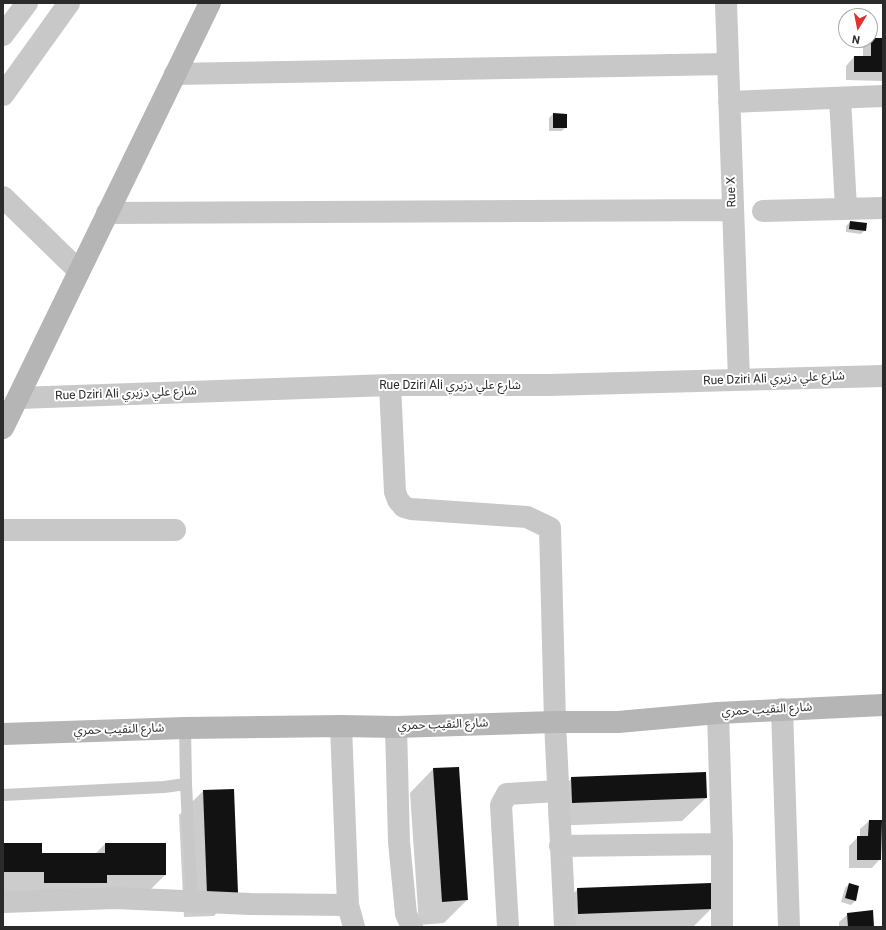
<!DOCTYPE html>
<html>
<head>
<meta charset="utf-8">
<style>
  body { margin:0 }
  #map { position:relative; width:886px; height:930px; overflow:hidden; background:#fff; font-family:Roboto,sans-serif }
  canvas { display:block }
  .frame { position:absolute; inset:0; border:4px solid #2b2b2b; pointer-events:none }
  .north { position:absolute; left:838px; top:8px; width:40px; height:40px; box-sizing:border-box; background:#fff; border:1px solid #aaa; border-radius:50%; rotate:190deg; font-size:11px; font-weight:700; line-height:16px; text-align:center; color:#2b2b2b }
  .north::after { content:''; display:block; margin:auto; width:14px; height:18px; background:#e2322e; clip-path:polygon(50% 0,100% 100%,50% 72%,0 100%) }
</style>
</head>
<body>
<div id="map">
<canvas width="886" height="930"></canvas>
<div class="frame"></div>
<div class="north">N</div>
</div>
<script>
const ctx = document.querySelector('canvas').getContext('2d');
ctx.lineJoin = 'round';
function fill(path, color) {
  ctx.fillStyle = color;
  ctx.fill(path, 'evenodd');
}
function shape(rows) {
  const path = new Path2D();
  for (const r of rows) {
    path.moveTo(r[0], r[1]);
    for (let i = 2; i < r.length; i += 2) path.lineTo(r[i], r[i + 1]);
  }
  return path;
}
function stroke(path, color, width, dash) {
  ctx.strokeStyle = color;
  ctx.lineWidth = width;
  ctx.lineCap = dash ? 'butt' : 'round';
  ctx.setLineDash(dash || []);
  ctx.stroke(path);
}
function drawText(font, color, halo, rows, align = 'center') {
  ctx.font = font + ' Roboto,"Noto Sans Arabic",sans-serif';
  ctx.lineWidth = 4;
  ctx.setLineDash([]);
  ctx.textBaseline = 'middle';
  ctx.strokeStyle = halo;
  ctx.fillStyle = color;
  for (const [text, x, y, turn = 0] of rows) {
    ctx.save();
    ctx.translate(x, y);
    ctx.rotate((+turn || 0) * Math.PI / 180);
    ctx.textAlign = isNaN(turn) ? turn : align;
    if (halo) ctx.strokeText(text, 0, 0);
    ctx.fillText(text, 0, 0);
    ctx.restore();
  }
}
fill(shape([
  [871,39,883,39,883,81,846,80,846,66,854,57,863,57,863,47],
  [553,114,566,127,562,131,549,131,549,118],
  [850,222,865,230,861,234,846,232,846,226],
  [433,769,467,900,444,923,419,925,410,793],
  [572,778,706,798,682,821,549,826,548,802],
  [233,790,237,892,214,916,184,917,179,815,203,791],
  [869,821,881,821,880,859,872,868,849,868,849,846,858,837,860,837,860,829],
  [3,844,41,854,95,854,105,844,165,844,165,875,141,899,3,895],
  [849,884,855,901,851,905,841,902,845,888],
  [578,889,711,909,693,927,555,927,554,912],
  [848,914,873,927,839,927,839,922]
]), '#0003');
fill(shape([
  [871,38,883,38,883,72,854,72,854,56,871,56],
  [553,113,567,114,567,128,553,128],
  [850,221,867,223,866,231,849,229],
  [459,767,468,900,442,902,433,768],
  [706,772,707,798,572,803,571,777],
  [234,789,238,893,207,894,203,790],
  [869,820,882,820,881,860,857,860,857,836,868,836],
  [3,843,42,843,42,853,105,853,105,843,166,843,166,875,107,875,107,883,44,883,44,872,3,872],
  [711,883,712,909,578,914,577,888],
  [849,883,859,886,856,901,845,898],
  [873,910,874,927,848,927,847,913]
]), '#121212');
stroke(shape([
  [186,784,192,902],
  [3,795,164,787,186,784,185,728]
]), '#c8c8c8', 12);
stroke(shape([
  [726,3,739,380],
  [3,35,27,3],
  [175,74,728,64],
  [3,95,69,3],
  [840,98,846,208],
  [729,102,883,96],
  [3,197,79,271],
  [763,211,883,208],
  [107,213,733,210],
  [390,385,395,492,398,500,404,507,411,509,527,517,550,528,555,722,565,927],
  [18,398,390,385,549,385,883,376],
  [3,530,175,530],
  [782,709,789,927],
  [718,713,722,844,722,927],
  [341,726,348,905,354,927],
  [396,727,399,842,406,914,412,927],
  [560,846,722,844],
  [3,902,115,898,250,904,348,905],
  [508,927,501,805,507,794,558,791]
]), '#c8c8c8', 22);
stroke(shape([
  [3,428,210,3],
  [3,734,185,728,341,726,396,727,555,722,618,722,718,713,883,705]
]), '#b5b5b5', 22);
drawText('12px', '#2b2b2b', '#fff', [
  ["Rue X",732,192,-92],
  ["Rue Dziri Ali شارع علي دزيري",774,379,-2],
  ["Rue Dziri Ali شارع علي دزيري",450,386],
  ["Rue Dziri Ali شارع علي دزيري",126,394,-2],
  ["شارع النقيب حمري",767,710,-3],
  ["شارع النقيب حمري",443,725,-2],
  ["شارع النقيب حمري",119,730,-2]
]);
</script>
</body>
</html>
